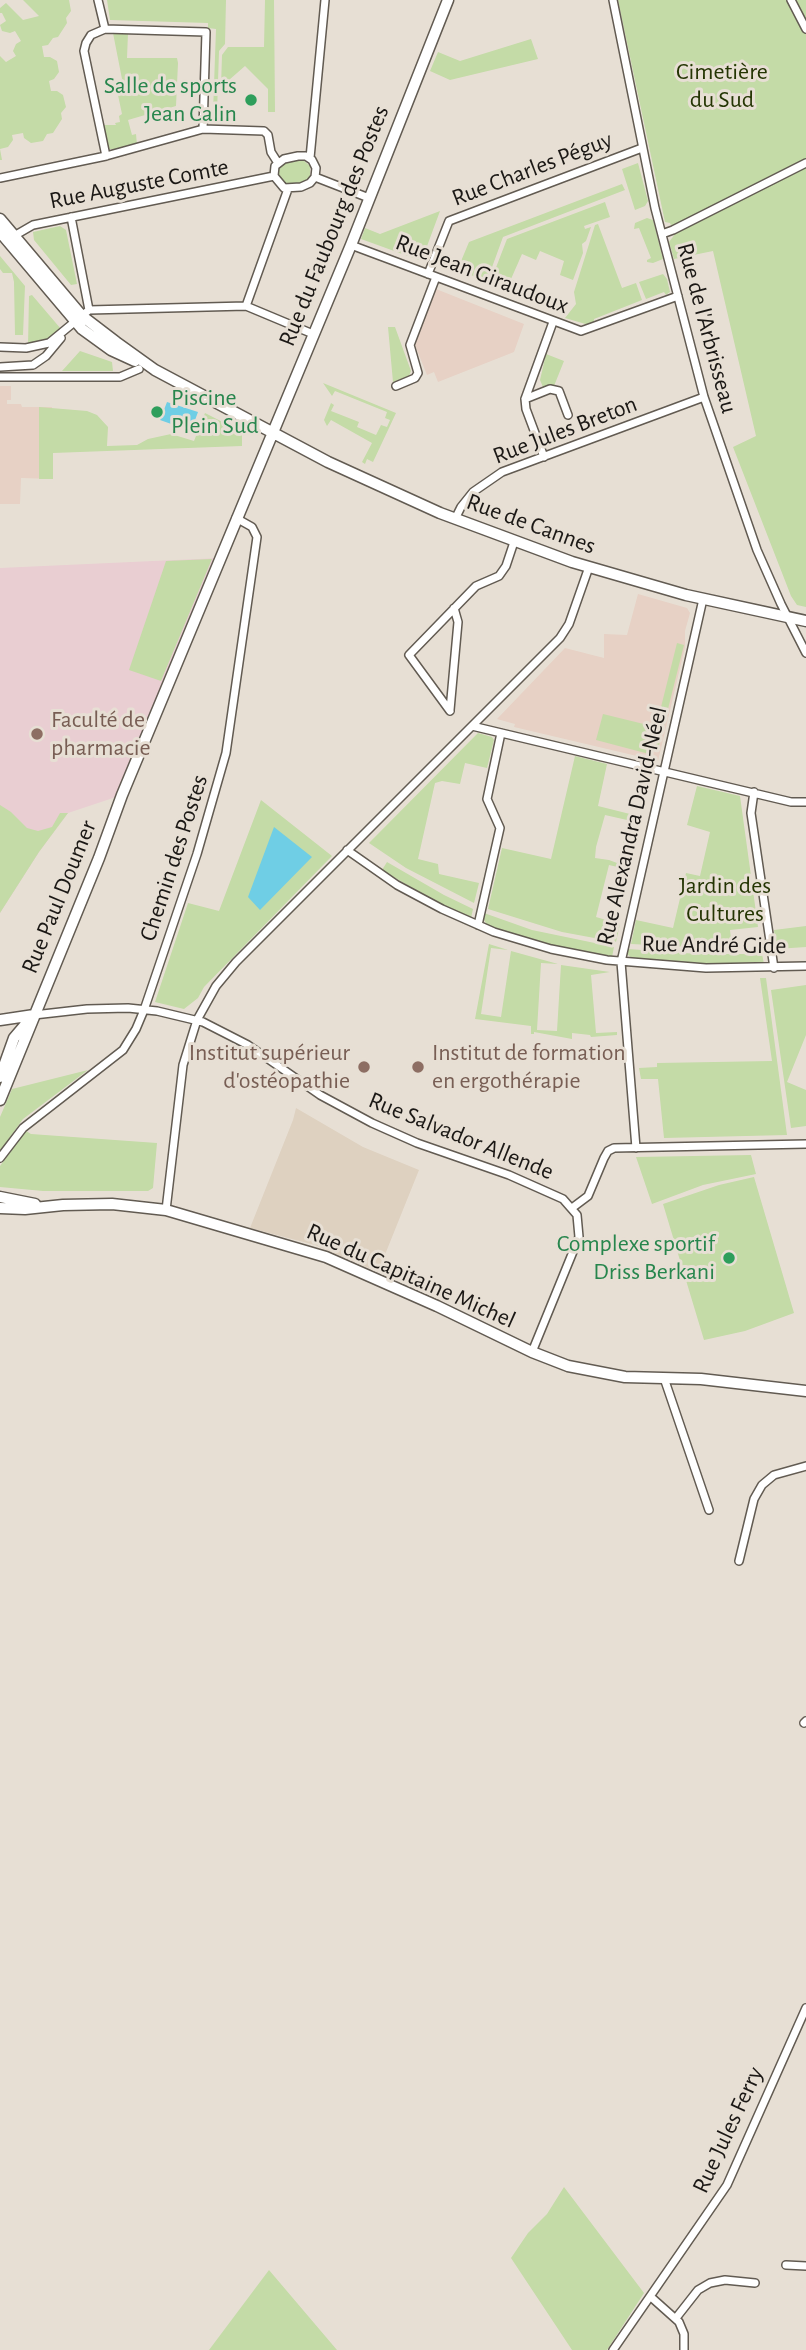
<!DOCTYPE html>
<html>
<head>
<meta charset="utf-8">
<style>
  body { margin:0 }
  canvas { display:block; background:#e7dfd4 }
</style>
</head>
<body>
<canvas width="806" height="2350"></canvas>
<script>
const ctx = document.querySelector('canvas').getContext('2d');
ctx.lineJoin = 'round';
function fill(path, color) {
  ctx.fillStyle = color;
  ctx.fill(path, 'evenodd');
}
function shape(rows) {
  const path = new Path2D();
  for (const r of rows) {
    path.moveTo(r[0], r[1]);
    for (let i = 2; i < r.length; i += 2) path.lineTo(r[i], r[i + 1]);
  }
  return path;
}
function stroke(path, color, width, dash) {
  ctx.strokeStyle = color;
  ctx.lineWidth = width;
  ctx.lineCap = dash ? 'butt' : 'round';
  ctx.setLineDash(dash || []);
  ctx.stroke(path);
}
function drawText(font, color, halo, rows, align = 'center') {
  ctx.font = font + ' "Alegreya Sans",sans-serif';
  ctx.lineWidth = 6;
  ctx.setLineDash([]);
  ctx.textBaseline = 'middle';
  ctx.strokeStyle = halo;
  ctx.fillStyle = color;
  for (const [text, x, y, turn = 0] of rows) {
    ctx.save();
    ctx.translate(x, y);
    ctx.rotate((+turn || 0) * Math.PI / 180);
    ctx.textAlign = isNaN(turn) ? turn : align;
    if (halo) ctx.strokeText(text, 0, 0);
    ctx.fillText(text, 0, 0);
    ctx.restore();
  }
}
fill(shape([
  [296,1108,363,1147,419,1170,378,1272,315,1245,250,1228,293,1120]
]), '#ded1c0');
fill(shape([
  [436,289,524,324,514,352,438,382,434,372,427,375,415,345],
  [0,386,11,386,11,400,7,400,7,404,21,404,22,407,52,407,53,479,21,478,20,504,0,504],
  [638,594,687,608,690,613,685,631,685,647,658,761,514,727,515,724,497,719,565,648,604,658,604,634,627,635]
]), '#e7d1c5');
fill(shape([
  [219,558,122,795,68,813,39,852,0,913,0,568]
]), '#e9ced2');
fill(shape([
  [23,0,69,0,71,11,66,18,67,23,58,37,53,38,48,45,42,46,44,57,50,57,57,61,59,72,54,79,49,81,51,91,57,91,63,95,66,107,61,113,62,119,53,133,47,134,43,141,31,143,24,138,23,133,12,135,13,140,8,147,0,149,2,160,0,160,0,56,6,62,16,56,13,51,16,44,21,41,15,31,10,33,2,31,0,25,6,21,2,13,0,13,0,8,6,3,23,20,39,16],
  [107,0,226,0,225,44,219,51,217,113,213,113,216,29,208,28,208,23,110,20],
  [265,0,274,0,275,112,268,112,268,89,245,66,221,87,222,55,228,47,264,47],
  [618,0,806,0,806,607,797,605,791,596,733,447,756,436,713,251,674,259,669,242,675,234,670,223,665,222],
  [113,33,128,33,127,58,177,58,178,63,176,106,128,120,132,135,136,134,137,145,123,149,108,149,103,125,116,125,115,123,120,122,119,116,122,114,115,81,122,79],
  [531,39,538,59,450,80,430,71,438,52,460,61],
  [297,160,303,160,310,166,310,178,295,186,287,186,278,175,279,167,284,163],
  [638,163,648,201,645,206,635,210,622,169],
  [622,184,625,190,503,237,487,281,444,265,446,261,459,266,469,242],
  [605,202,610,217,584,226,585,229,591,227,586,241,582,244,583,253,573,280,560,275,564,261,540,251,536,260,522,254,511,279,527,286,523,295,490,283,507,239],
  [440,211,423,257,419,260,361,239,365,228,380,234],
  [647,218,653,220,663,259,653,263,647,262,647,260,651,258,639,228,634,229,635,223],
  [598,224,622,288,636,283,642,300,594,319,594,323,589,325,565,318,576,304,574,292,595,225],
  [60,226,66,230,77,284,71,285,34,240,33,232],
  [0,256,25,286,23,335,15,335,14,282,12,273,3,273,0,269],
  [663,274,667,279,670,292,666,295,664,292,646,299,639,282],
  [32,295,61,329,43,342,28,346,29,296],
  [388,327,395,327,411,371,409,376,393,382],
  [80,351,112,362,113,371,62,371],
  [546,354,564,361,554,386,543,387,540,380],
  [323,383,396,413,373,462,367,459,365,464,362,462,372,443,331,420,327,426,324,420,331,403,334,405,331,411,359,422,357,427,376,435,381,425,387,427,390,420,385,418,387,412,335,391,332,396],
  [39,407,87,411,97,415,108,427,107,446,137,445,148,439,171,434,194,441,205,413,242,432,242,446,53,453,53,479,39,479],
  [212,559,161,681,129,670,166,561],
  [677,643,684,645,659,745,652,744,649,754,596,740,603,714,656,727],
  [478,733,492,737,494,740,487,768,465,763,460,784,442,781,435,783,418,859,438,864,439,874,479,883,474,903,406,868,369,843],
  [575,756,607,764,598,806,634,815,633,817,628,816,628,820,637,822,634,833,625,831,627,820,605,815,596,847,595,858,609,860,617,863,620,853,622,853,624,835,633,838,626,869,609,865,596,917,620,924,616,942,562,932,488,909,502,848,551,859],
  [697,786,740,796,758,927,730,930,732,949,631,944,636,920,673,928,686,873,700,876,710,832,687,825],
  [261,800,332,856,204,987,198,998,184,1009,155,1002,188,903,219,911],
  [0,805,11,812,27,828,38,831,52,827,60,813,68,813,39,852,0,913],
  [387,862,444,895,473,909,471,918,444,907,382,870],
  [484,913,532,930,614,947,612,957,554,946,520,937,487,925,483,918],
  [806,926,806,947,776,949,774,930],
  [489,944,508,950,491,948,481,1014,501,1017,511,951,558,964,541,963,537,1030,557,1031,561,965,610,972,591,975,596,1033,617,1032,617,1035,591,1037,590,1035,572,1033,572,1039,534,1032,534,1034,531,1034,531,1026,475,1019],
  [628,949,698,954,762,954,764,964,708,964,633,959,627,954],
  [760,978,766,978,787,1135,664,1138,658,1079,641,1079,639,1068,657,1067,657,1063,772,1061],
  [806,985,806,1035,787,1082,806,1090,806,1126,791,1128,771,990],
  [88,1070,23,1119,0,1151,0,1117,12,1089],
  [26,1131,31,1134,157,1143,153,1188,148,1191,43,1191,0,1187,0,1166],
  [751,1155,756,1174,703,1185,652,1204,636,1157],
  [754,1177,794,1313,745,1331,704,1340,663,1204,719,1185],
  [564,2187,644,2293,607,2350,572,2350,511,2258,528,2233,547,2214],
  [269,2270,337,2350,209,2350]
]), '#c4dba7');
fill(shape([
  [167,402,198,412,191,431,160,420],
  [274,827,312,857,260,910,248,897]
]), '#6fcee5');
const street = shape([
  [613,0,655,208,704,397,757,550,781,604,806,653],
  [791,0,806,29],
  [105,29,206,32,203,129,106,156],
  [203,129,264,131,268,135,271,152,278,163],
  [298,156,306,156,312,160,316,168,315,177,310,183,301,187,284,188,274,176,275,166,284,159,298,156],
  [310,158,325,0],
  [315,177,369,198],
  [0,178,106,156,84,51,86,43,91,35,105,29,98,0],
  [71,217,89,310],
  [662,234,673,230,806,163],
  [14,236,33,225,274,176],
  [351,245,581,331,678,296],
  [428,274,449,221,642,148],
  [246,306,288,189],
  [0,347,26,348,49,343,89,310,246,306,313,334],
  [0,367,33,365,46,356,61,338],
  [0,377,120,377,139,369],
  [396,386,415,378,418,373,410,345,436,277],
  [525,399,550,389,559,391,568,415],
  [544,457,526,409,525,399,553,322],
  [455,519,461,507,473,492,502,472,704,397],
  [450,710,458,622,454,608],
  [450,711,409,655,476,586,499,576,506,566,514,542],
  [472,726,791,802,806,802],
  [754,792,751,813,774,968],
  [347,850,397,885,442,909,494,932,551,949,607,960,706,968,806,966],
  [478,925,500,828,487,799,501,733],
  [34,1015,87,1009,128,1008,157,1011,203,1022,248,1045,320,1095,372,1123,417,1143,509,1175,563,1199,577,1215,579,1237,532,1352],
  [636,1148,621,962,703,599],
  [0,1158,23,1128,123,1050,136,1029,144,1010,197,854,226,753,257,537,252,527,236,518],
  [572,1208,588,1196,604,1158,608,1151,614,1148,806,1144],
  [166,1210,183,1065,197,1020,216,986,236,962,560,638,569,624,589,567],
  [664,1378,709,1510],
  [739,1561,754,1499,762,1485,774,1475,806,1466],
  [804,1723,806,1721],
  [786,2265,806,2266],
  [651,2297,679,2322,684,2334,684,2350],
  [676,2318,698,2290,710,2283,725,2280,755,2283],
  [613,2350,727,2185,806,2008]
]);
const secondary = shape([
  [0,219,82,316,116,342,155,370,328,462,440,513,572,562,686,595,806,621],
  [0,232,82,329,111,350,135,361],
  [0,1020,34,1015],
  [0,1077,14,1038,31,1018],
  [0,1100,99,858,122,795,351,245,448,0],
  [0,1197,35,1204],
  [0,1208,25,1209,63,1205,112,1204,166,1210,326,1257,437,1306,532,1352,568,1366,625,1377,701,1379,806,1391]
]);
stroke(street, '#625b52', 10);
stroke(secondary, '#625b52', 13);
stroke(street, '#fff', 7);
stroke(secondary, '#fff', 10);
for (const [x, y, r, color] of [
  [251,100,7,"#2e9e5b"],
  [157,412,7,"#2e9e5b"],
  [37,734,7,"#8d6e63"],
  [364,1067,7,"#8d6e63"],
  [418,1067,7,"#8d6e63"],
  [729,1258,7,"#2e9e5b"]
]) {
  const dot = new Path2D();
  dot.arc(x, y, r, 0, 2 * Math.PI);
  ctx.fillStyle = color;
  ctx.fill(dot);
  stroke(dot, '#e7dfd4', 2.5);
}
drawText('24px', '#243503', '#e7dfd4', [
  ["Cimetière",722,72],
  ["du Sud",722,100],
  ["Jardin des",725,886],
  ["Cultures",725,914]
]);
drawText('24px', '#27864d', '#e7dfd4', [
  ["Salle de sports",237,86],
  ["Jean Calin",237,114],
  ["Piscine",171,398,"left"],
  ["Plein Sud",171,426,"left"],
  ["Complexe sportif",715,1244],
  ["Driss Berkani",715,1272]
], 'right');
drawText('24px', '#1b1815', '#e7dfd4', [
  ["Rue Charles Péguy",532,169,-21],
  ["Rue Auguste Comte",139,184,-11],
  ["Rue du Faubourg des Postes",334,226,-68],
  ["Rue Jean Giraudoux",482,274,21],
  ["Rue de l'Arbrisseau",707,328,75],
  ["Rue Jules Breton",565,430,-21],
  ["Rue de Cannes",531,524,20],
  ["Rue Alexandra David-Néel",632,826,-77],
  ["Chemin des Postes",174,858,-72],
  ["Rue Paul Doumer",59,897,-68],
  ["Rue André Gide",714,945,1],
  ["Rue Salvador Allende",461,1136,22],
  ["Rue du Capitaine Michel",411,1276,24],
  ["Rue Jules Ferry",728,2130,-65]
]);
drawText('24px', '#785e54', '#e7dfd4', [
  ["Faculté de",51,720],
  ["pharmacie",51,748],
  ["Institut supérieur",350,1053,"right"],
  ["d'ostéopathie",350,1081,"right"],
  ["Institut de formation",432,1053],
  ["en ergothérapie",432,1081]
], 'left');
</script>
</body>
</html>
